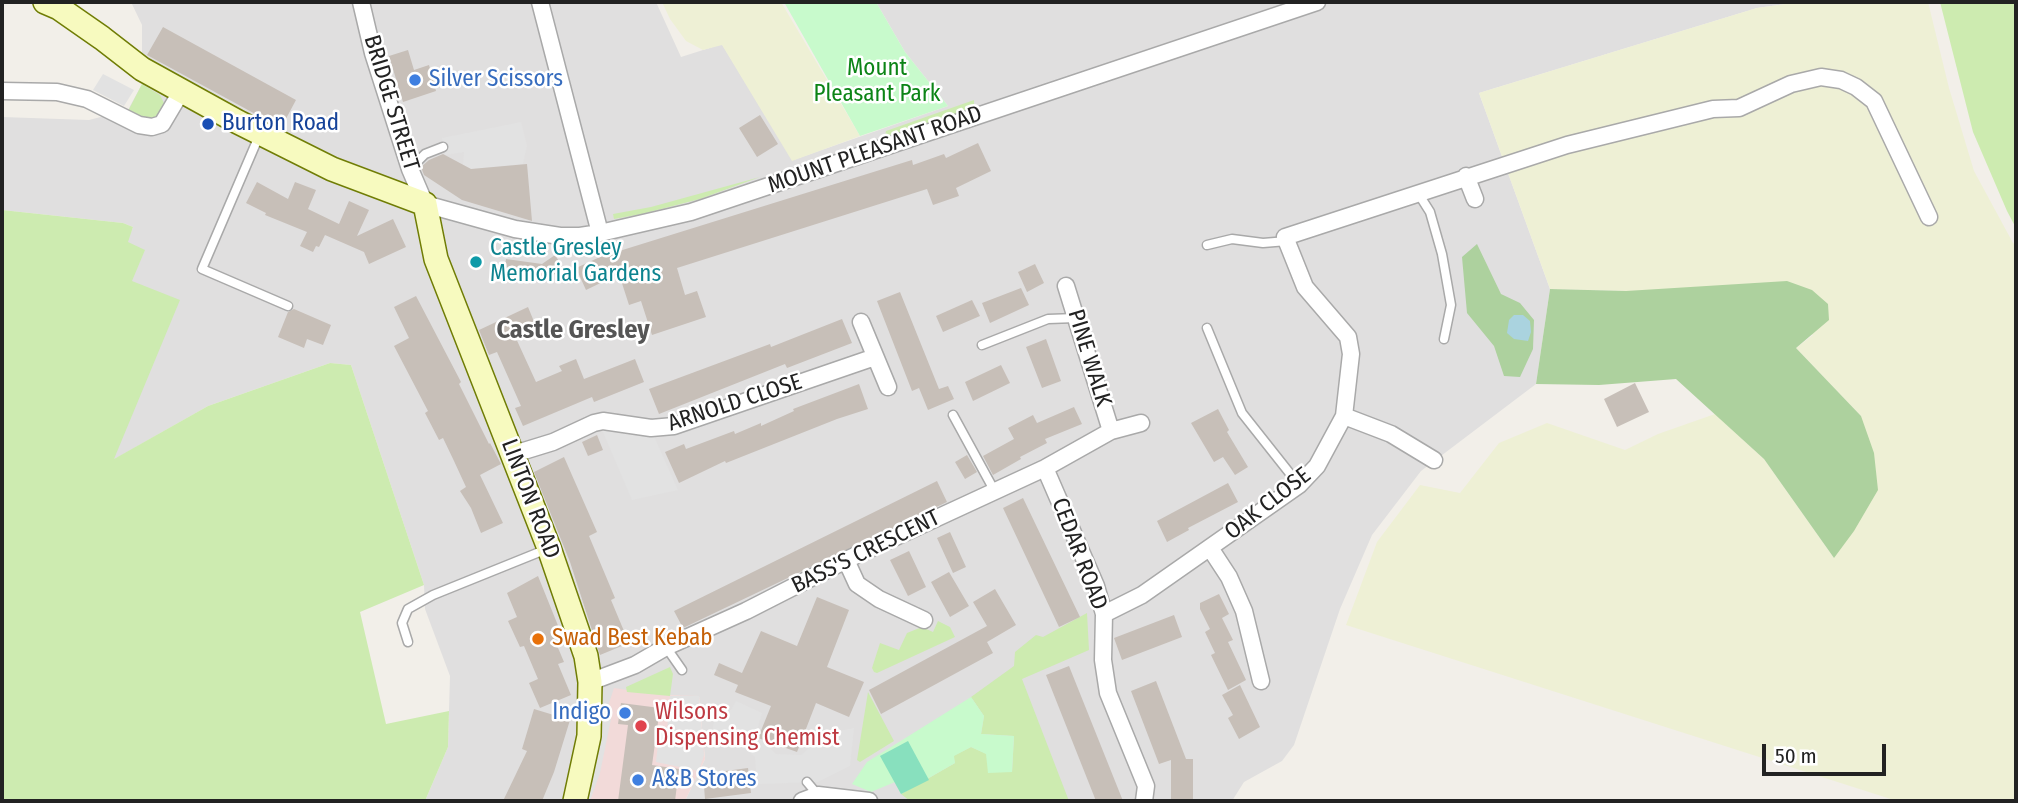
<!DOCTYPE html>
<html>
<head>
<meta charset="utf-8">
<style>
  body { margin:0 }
  #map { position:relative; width:2018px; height:803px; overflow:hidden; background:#f2efe9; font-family:"Fira Sans Condensed",sans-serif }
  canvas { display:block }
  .frame { position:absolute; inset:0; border:4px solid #222; pointer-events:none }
  .scale { position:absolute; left:1762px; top:744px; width:124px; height:32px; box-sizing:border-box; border:4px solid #222; border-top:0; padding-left:9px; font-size:21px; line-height:24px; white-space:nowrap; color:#222; -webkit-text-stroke:5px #fff; paint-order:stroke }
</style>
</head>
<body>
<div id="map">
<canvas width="2018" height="803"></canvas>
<div class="frame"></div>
<div class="scale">50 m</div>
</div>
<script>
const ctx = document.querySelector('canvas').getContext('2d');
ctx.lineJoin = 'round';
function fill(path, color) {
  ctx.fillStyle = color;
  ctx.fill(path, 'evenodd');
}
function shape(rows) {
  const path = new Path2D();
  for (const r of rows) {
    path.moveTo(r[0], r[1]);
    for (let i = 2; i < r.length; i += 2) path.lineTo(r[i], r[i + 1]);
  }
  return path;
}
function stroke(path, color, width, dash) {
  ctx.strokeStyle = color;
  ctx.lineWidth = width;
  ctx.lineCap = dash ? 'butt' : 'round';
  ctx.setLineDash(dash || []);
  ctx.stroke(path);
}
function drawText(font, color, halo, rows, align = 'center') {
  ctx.font = font + ' "Fira Sans Condensed",sans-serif';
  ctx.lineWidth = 5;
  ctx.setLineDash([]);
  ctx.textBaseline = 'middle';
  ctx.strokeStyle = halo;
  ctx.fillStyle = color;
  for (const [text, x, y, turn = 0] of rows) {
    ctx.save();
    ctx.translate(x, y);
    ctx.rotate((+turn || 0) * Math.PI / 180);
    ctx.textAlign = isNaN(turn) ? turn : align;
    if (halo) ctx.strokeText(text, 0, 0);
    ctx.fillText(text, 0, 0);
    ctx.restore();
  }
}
fill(shape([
  [131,2,656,2,681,57,722,44,793,160,948,106,905,52,876,2,1800,2,1757,8,1479,93,1550,289,1536,384,1421,471,1372,535,1340,609,1294,745,1282,761,1244,782,1232,801,685,801,705,759,699,697,663,695,577,801,425,801,448,747,450,676,425,609,424,585,351,365,330,363,208,406,113,460,132,281,127,242,133,227,123,223,2,210,2,117,89,120,128,110,142,84,142,25]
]), '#e0dfdf');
fill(shape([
  [614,688,663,695,699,696,705,759,685,801,577,801]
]), '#f2dad9');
fill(shape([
  [662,2,781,2,860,136,792,161,722,45,703,50,686,41,670,19],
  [1800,2,1928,2,1949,88,1974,171,2013,243,2016,245,2016,801,1897,801,1346,625,1377,542,1420,485,1460,493,1499,443,1547,423,1625,450,1658,434,1715,414,1764,459,1834,558,1861,416,1796,348,1813,335,1626,291,1550,289,1479,93,1757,8]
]), '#eef0d5');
fill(shape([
  [1940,2,2016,2,2016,228,2007,211,1973,132],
  [142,84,160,95,165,105,160,116,150,121,136,117,128,111],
  [974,100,974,108,918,128,885,136,886,131],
  [760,177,700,199,642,214,614,219,613,214,651,207],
  [2,210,123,223,133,227,128,242,145,250,132,281,180,300,114,459,208,406,330,363,351,365,424,585,360,612,386,724,449,711,448,747,425,801,2,801],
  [1087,613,1089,650,1022,679,1069,801,910,801,901,794,955,763,953,756,971,747,987,754,1012,772,1014,736,981,734,984,716,971,697,1014,666,1015,652,1036,635,1043,637],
  [938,621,950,627,955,637,877,673,874,672,872,668,880,643,899,650,907,633,922,627,933,632],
  [670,667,673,674,670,696,627,692,626,687],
  [868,692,894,741,860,762,857,760]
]), '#cdebb0');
fill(shape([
  [1477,244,1501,294,1520,303,1534,320,1533,349,1520,377,1504,376,1494,346,1467,313,1462,257],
  [1787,281,1812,290,1828,304,1829,320,1796,348,1861,416,1874,453,1878,490,1854,531,1834,558,1764,459,1676,379,1599,385,1536,384,1550,289,1626,291]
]), '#add19e');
fill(shape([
  [784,2,876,2,905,52,948,106,860,136],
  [971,697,984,716,981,734,1014,736,1012,772,988,773,986,754,971,747,954,756,955,763,901,794,895,782,871,792,852,784,867,762]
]), '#c8facc');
fill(shape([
  [908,741,929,780,901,794,880,756]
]), '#88e0be');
fill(shape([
  [103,74,134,90,124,106,93,90],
  [521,122,527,146,523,164,471,169,463,165,464,152,445,155,442,138],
  [611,429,654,436,678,490,632,500,602,430],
  [670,696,699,696,704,755,699,771,656,762,659,735,667,730],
  [736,701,762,713,756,734,776,754,801,755,812,745,810,736,854,728,850,766,818,782,757,784,755,757,736,741,711,744,716,705,731,710],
  [605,703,611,719,600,773,590,801,579,801,598,706]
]), '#e2e2e2');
fill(shape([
  [1514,315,1523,315,1530,321,1531,332,1528,341,1514,339,1507,333,1509,320]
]), '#aad3df');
fill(shape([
  [163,27,296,100,281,128,147,55],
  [408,50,414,70,429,65,436,91,403,102,389,56],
  [760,115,778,144,757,157,739,128],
  [978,143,991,171,956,188,959,196,933,205,927,189,677,268,685,295,697,291,706,317,652,335,641,301,629,305,619,274,586,290,576,268,600,257,912,160,913,165,944,154,946,158],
  [443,154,471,169,527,164,532,221,462,200,424,175,421,167,429,160],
  [257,182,288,199,295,182,316,190,308,209,339,224,349,201,369,210,357,236,393,219,406,247,369,264,364,252,325,235,319,247,316,246,313,252,300,246,307,232,265,215,266,213,246,203],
  [555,255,563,268,548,279,536,278,534,283,503,279,506,259,542,264],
  [1035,264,1044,283,1027,292,1018,272],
  [1021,288,1029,305,990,323,982,303],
  [900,292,939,389,948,386,954,399,928,410,919,388,912,391,877,301],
  [416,296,461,382,459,384,489,444,490,443,501,464,480,475,503,523,481,533,471,508,460,491,466,487,454,461,443,438,439,440,425,413,428,411,394,346,409,338,394,307],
  [972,300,980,316,943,332,936,316],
  [528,307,535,324,514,334,536,382,562,371,559,366,576,359,584,379,635,359,644,382,594,402,592,397,523,426,515,408,521,406,497,352,489,355,479,330],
  [294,309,331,325,323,345,307,339,304,348,278,337,288,312],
  [842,319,852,343,787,368,785,364,659,414,649,389,770,344,771,347],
  [1046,339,1061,381,1042,388,1026,347],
  [1001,365,1010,383,973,401,965,382],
  [1635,383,1649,412,1617,427,1604,399],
  [859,384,868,409,837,419,726,463,725,461,679,483,665,452,684,444,686,449,734,431,735,434,761,423,761,426,794,411,793,409],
  [1074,407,1082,424,1045,439,1047,443,1020,457,1021,459,993,475,983,456,1014,439,1008,428,1033,415,1037,423],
  [1218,409,1229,430,1227,432,1248,467,1235,475,1223,457,1214,462,1191,423],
  [597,435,603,450,588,456,582,442],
  [967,455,977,472,965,479,955,462],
  [564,457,597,532,589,536,615,598,611,600,629,643,600,655,570,562,534,472],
  [937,481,947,502,683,628,674,611],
  [1228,483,1238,502,1188,528,1189,530,1167,542,1157,521],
  [1023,498,1080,617,1059,627,1003,508],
  [950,532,966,567,953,573,937,538],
  [909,551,926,587,908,596,890,560],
  [949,572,969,606,950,617,931,582],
  [538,576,561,633,553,636,564,662,558,664,571,695,540,708,529,683,538,679,524,646,520,647,508,621,517,617,507,593],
  [995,589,1016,625,987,642,993,653,881,714,869,690,987,626,973,602],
  [1219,594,1229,614,1222,618,1233,640,1228,642,1246,680,1228,690,1211,655,1215,653,1205,632,1210,629,1200,609,1200,603],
  [817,597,849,610,827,667,864,682,849,717,816,703,797,752,758,738,771,706,735,692,738,685,714,675,719,663,742,673,761,631,797,646],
  [1174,615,1182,637,1122,660,1114,638],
  [1069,666,1123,801,1096,801,1046,675],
  [1156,681,1186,759,1193,759,1193,801,1171,801,1171,760,1159,764,1131,691],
  [1240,685,1260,727,1239,739,1228,718,1233,715,1222,695],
  [621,703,660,708,652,765,679,769,675,801,618,801,628,725,618,724],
  [534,709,570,720,554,772,542,801,503,801,527,751,522,749],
  [748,768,751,793,705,799,703,774]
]), '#c7bfb8');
const lane = shape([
  [259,136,202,269,288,306],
  [410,169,425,154,443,147],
  [1418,193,1430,212,1442,254,1451,305,1444,339],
  [1207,245,1232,239,1263,243,1287,241],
  [1207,328,1242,413,1299,485],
  [982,345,1048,319,1076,318],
  [953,415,994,490],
  [408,642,402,623,408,609,433,595,547,549],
  [666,647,682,670],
  [807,782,818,795]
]);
const street = shape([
  [361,2,373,53,410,169,425,204,515,229,560,236,580,236,600,233,691,212,1317,2],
  [540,2,600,233],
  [2,91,57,92,87,99,139,125,152,127,162,124,181,92],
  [1466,176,1475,199],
  [1066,286,1111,431],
  [861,322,888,387],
  [1344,416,1391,434,1434,460],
  [514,454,553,442,594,423,603,421,651,428,674,426,875,357],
  [1045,468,1096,586,1104,614,1103,660,1108,693,1146,786,1144,801],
  [1210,548,1229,577,1244,611,1261,681],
  [846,560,857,584,879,599,924,620],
  [1104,614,1142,595,1299,485,1317,466,1344,416,1351,354,1348,337,1305,287,1285,237,1567,145,1713,109,1739,108,1791,84,1821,77,1841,80,1856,87,1874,101,1929,217],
  [590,682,635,665,666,647,746,611,846,560,1045,468,1111,431,1141,423],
  [802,801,818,795,869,801]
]);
const secondary = shape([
  [45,2,59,8,102,38,142,69,238,122,332,169,425,204,436,259,549,548,586,656,590,682,589,736,575,801]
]);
stroke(lane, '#a9a9a9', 11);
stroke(street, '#a9a9a9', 19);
stroke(secondary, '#707d05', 26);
stroke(lane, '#fff', 8);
stroke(street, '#fff', 16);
stroke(secondary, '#f7fabf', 23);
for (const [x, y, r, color] of [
  [415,80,7,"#3f7fe0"],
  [208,124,7,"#1a4fb4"],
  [476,262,7,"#0f9aa8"],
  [538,639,7,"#e8710a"],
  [625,713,7,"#3f7fe0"],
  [641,726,7,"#e0444e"],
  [638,780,7,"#3f7fe0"]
]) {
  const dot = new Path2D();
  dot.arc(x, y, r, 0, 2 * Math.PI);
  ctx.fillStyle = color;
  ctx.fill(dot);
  stroke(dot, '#fff', 2.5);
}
drawText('23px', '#0c8416', '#fff', [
  ["Mount",877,69],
  ["Pleasant Park",877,95]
]);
drawText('23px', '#366cbe', '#fff', [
  ["Silver Scissors",429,80],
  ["Indigo",611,713,"right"],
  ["A&B Stores",652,780]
], 'left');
drawText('23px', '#222', '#fff', [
  ["BRIDGE STREET",391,103,73],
  ["MOUNT PLEASANT ROAD",875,150,-19],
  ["PINE WALK",1089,358,73],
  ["ARNOLD CLOSE",735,403,-18],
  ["LINTON ROAD",530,499,69],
  ["OAK CLOSE",1268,504,-38],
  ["BASS'S CRESCENT",866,552,-26],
  ["CEDAR ROAD",1079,554,69]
]);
drawText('23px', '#164399', '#fff', [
  ["Burton Road",222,124]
], 'left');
drawText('23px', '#0d838f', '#fff', [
  ["Castle Gresley",490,249],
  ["Memorial Gardens",490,275]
], 'left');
drawText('23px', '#c56008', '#fff', [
  ["Swad Best Kebab",552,639]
], 'left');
drawText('23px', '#be3a42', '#fff', [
  ["Wilsons",655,713],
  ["Dispensing Chemist",655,739]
], 'left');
drawText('bold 26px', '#555', '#fff', [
  ["Castle Gresley",573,331]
]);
</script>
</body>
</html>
